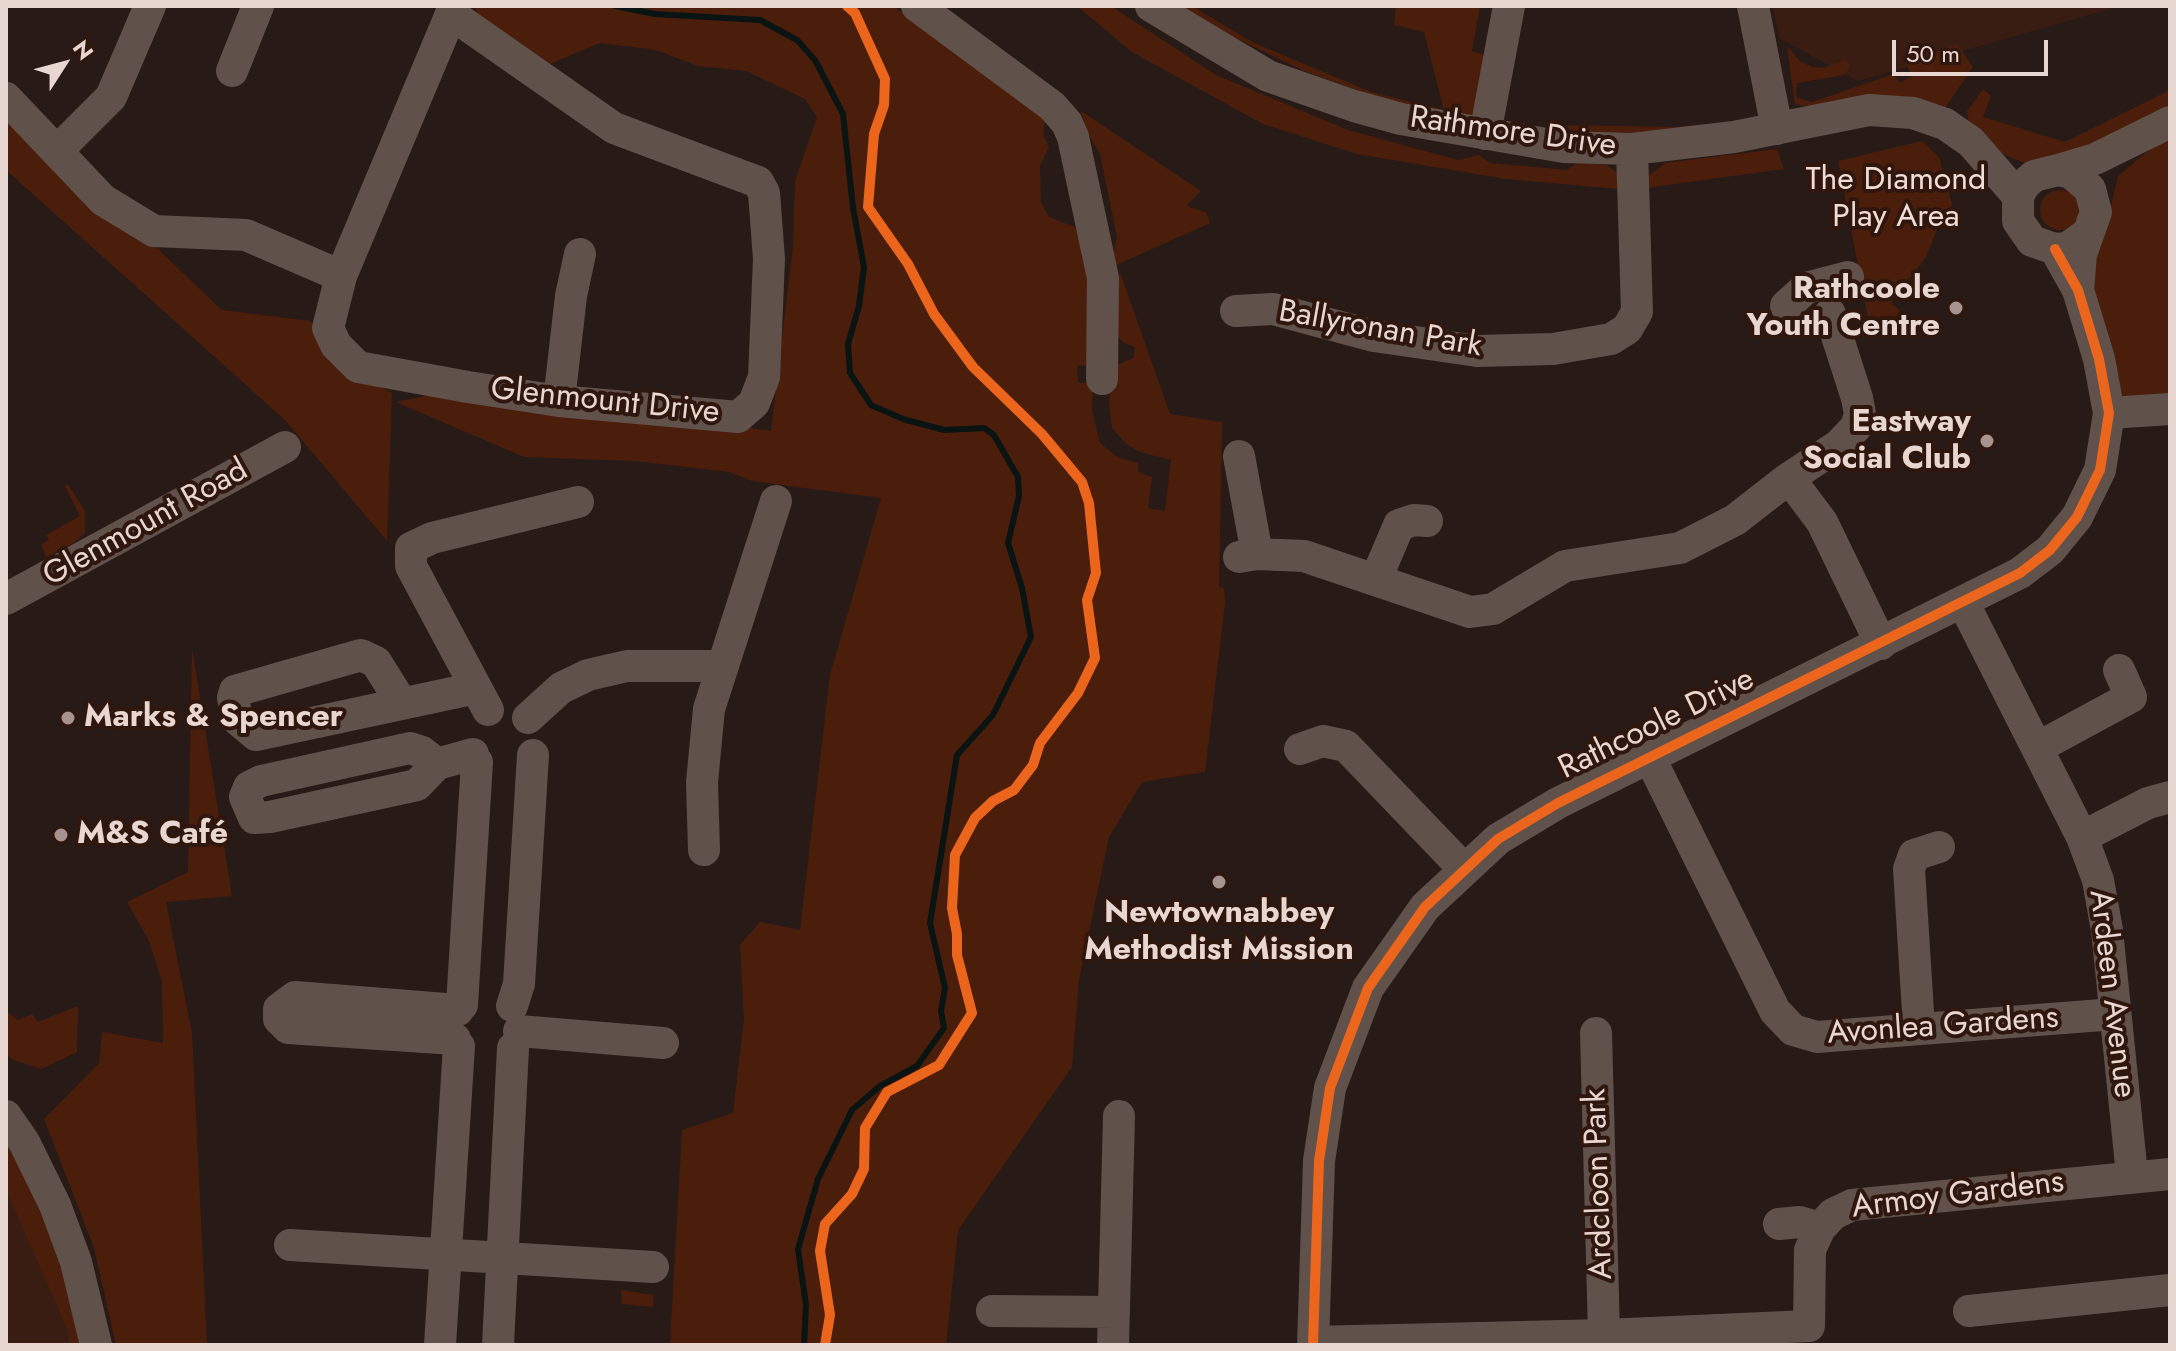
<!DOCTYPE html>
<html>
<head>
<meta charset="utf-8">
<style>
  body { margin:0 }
  #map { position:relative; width:2176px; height:1351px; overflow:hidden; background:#281a16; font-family:Jost,sans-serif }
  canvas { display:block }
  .frame { position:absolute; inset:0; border:8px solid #e8d6d0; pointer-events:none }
  .north { position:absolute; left:24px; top:24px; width:80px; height:80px; -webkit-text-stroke:6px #30170e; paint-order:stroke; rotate:54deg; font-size:22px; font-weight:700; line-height:32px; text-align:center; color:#e8d6d0 }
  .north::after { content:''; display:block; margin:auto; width:28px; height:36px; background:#e8d6d0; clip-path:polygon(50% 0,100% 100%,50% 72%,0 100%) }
  .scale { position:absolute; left:1892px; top:40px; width:156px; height:36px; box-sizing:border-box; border:4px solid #e8d6d0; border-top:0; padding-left:10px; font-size:24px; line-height:28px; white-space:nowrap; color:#e8d6d0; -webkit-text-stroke:6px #30170e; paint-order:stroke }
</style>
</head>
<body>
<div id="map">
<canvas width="2176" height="1351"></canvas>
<div class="frame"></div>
<div class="north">N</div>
<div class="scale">50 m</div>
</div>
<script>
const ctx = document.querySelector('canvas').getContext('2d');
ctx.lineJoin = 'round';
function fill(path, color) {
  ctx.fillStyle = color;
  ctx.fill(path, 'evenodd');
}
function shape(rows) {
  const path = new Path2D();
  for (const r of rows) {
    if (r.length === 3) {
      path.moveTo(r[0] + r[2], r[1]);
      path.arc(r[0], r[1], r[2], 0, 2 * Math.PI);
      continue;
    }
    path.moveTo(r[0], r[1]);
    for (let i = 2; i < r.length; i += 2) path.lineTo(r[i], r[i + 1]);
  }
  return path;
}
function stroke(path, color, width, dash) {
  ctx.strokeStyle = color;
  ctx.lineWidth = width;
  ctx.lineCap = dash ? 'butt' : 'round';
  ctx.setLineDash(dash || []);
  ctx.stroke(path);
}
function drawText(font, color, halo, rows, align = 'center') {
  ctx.font = font + ' Jost,sans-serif';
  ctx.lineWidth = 8;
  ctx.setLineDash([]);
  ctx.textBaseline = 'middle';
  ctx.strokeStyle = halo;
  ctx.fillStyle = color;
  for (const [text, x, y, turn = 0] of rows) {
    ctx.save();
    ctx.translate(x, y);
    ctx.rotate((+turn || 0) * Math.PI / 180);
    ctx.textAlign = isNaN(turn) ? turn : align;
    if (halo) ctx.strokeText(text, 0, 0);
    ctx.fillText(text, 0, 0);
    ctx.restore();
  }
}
fill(shape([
  [1773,6,2120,6,1858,81,1779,38],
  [6,1173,61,1252,71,1345,6,1345]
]), '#3a1d12');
fill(shape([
  [475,6,893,6,1038,107,1045,119,1043,134,1049,147,1040,166,1041,202,1049,217,1077,228,1095,281,1093,365,1077,366,1078,383,1093,383,1092,410,1100,443,1117,457,1138,463,1138,472,1152,477,1148,508,1165,511,1171,460,1140,452,1125,443,1112,428,1109,402,1115,366,1133,358,1135,347,1124,343,1115,333,1114,278,1121,275,1170,414,1222,422,1219,587,1224,588,1225,603,1205,772,1142,782,1109,837,1079,979,1072,1067,958,1230,946,1345,670,1345,682,1130,733,1113,744,1019,740,945,760,922,800,930,830,675,881,498,752,481,729,472,636,461,524,457,396,402,468,387,771,431,793,246,795,181,817,117,805,99,746,71,698,66,656,50,600,43,550,64,478,17],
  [1077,6,1111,6,1216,75,1348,130,1458,160,1479,155,1490,163,1567,170,1577,163,1607,165,1624,178,1630,190,1506,179,1357,154,1263,124,1132,52],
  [1170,6,1192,6,1252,42,1371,92,1444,110,1424,32,1394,25,1396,6,1480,6,1472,51,1489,56,1473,120,1460,127,1304,71],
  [1957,44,1973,67,1936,121,1822,110,1795,104,1787,46,1800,61,1812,67,1825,68,1846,59,1850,67,1844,75,1797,83,1796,97,1812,102,1893,74,1900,83,1912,75,1906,65],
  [1983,89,1991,96,1983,117,2065,142,2170,90,2170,105,2118,132,2097,150,2027,164,2005,155,1970,128,1967,111],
  [6,105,222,310,310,321,355,373,392,393,387,541,285,420,6,170],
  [1081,111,1201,191,1186,206,1206,212,1210,223,1116,265,1113,256,1117,237,1100,154,1087,132],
  [1705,124,1705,136,1558,138,1559,125,1676,127],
  [1922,141,1939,157,1952,204,1951,212,1940,222,1926,257,1891,303,1903,313,1891,331,1876,333,1870,328,1838,161],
  [2170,141,2170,402,2127,400,2120,395,2086,268,2107,223,2118,176,2154,146],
  [1777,149,1784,169,1645,188,1648,176,1665,163],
  [2060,210,20],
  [68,484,85,511,85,533,72,544,46,557,41,544,49,540,46,535,80,516,65,486],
  [192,648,232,896,166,902,192,1033,207,1345,116,1345,94,1248,44,1119,99,1063,102,1032,163,1043,162,982,149,941,127,902,188,872],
  [78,1006,77,1052,41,1069,13,1060,6,1054,6,1011,18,1020,32,1014,38,1022],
  [6,1143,51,1226,87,1345,69,1345,68,1330,6,1190],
  [621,1290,654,1295,653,1307,622,1304]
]), '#4b1e0c');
stroke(shape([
  [615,6,655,14,760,20,797,40,815,60,843,114,853,208,864,267,859,306,848,344,850,373,871,405,903,419,944,430,984,428,994,435,1018,477,1019,496,1008,543,1022,588,1031,637,993,715,957,755,930,923,945,988,941,1011,944,1028,917,1066,880,1086,852,1110,818,1179,798,1249,806,1305,804,1345]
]), '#091413', 6);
stroke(shape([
  [917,6,1052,106,1067,123,1073,137,1103,278,1102,379],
  [1151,6,1268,76,1354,106,1401,119,1564,147,1632,149,1734,137,1869,110,1913,113,1945,124,1971,142,2018,196],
  [1753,6,1777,129],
  [451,14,614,128,758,182,764,193,769,259,764,377,754,403,738,417,559,401,468,387,358,367,336,345,328,328,341,276,451,14],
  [232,71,258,6],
  [6,98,103,200,154,231,246,235,341,276],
  [1485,134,1509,6],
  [57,151,111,97,150,6],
  [2058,170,2095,159,2170,122],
  [2078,290,2081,254,2096,212,2090,189,2071,173,2058,170,2034,176,2024,185,2018,196,2018,221,2032,241,2055,249,2067,248,2087,234],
  [1786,306,1806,288,1848,277],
  [1236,311,1273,309,1374,336,1477,351,1553,349,1611,339,1627,329,1637,312,1632,149],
  [559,401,571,296,580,254],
  [2109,413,2170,409],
  [1239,456,1257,554],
  [1789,478,1822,522,1881,644],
  [1239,557,1257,554,1304,556,1470,612,1493,609,1565,566,1680,548,1735,520,1789,478,1839,445,1856,427,1860,414,1857,398,1830,314],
  [1376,579,1399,525,1414,520,1427,521],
  [6,599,285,447],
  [1964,604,2082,837,2098,880,2107,930,2132,1175],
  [401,702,376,662,361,655,235,691,233,698,237,719,256,735,476,688],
  [488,710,411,566,411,548,432,538,578,502],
  [528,718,561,688,588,675,627,666,723,666],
  [2037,748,2131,697,2119,670],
  [1300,749,1323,741,1346,746,1463,868],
  [1650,758,1775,1011,1793,1030,1817,1037,2115,1014],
  [437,764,422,752,410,748,261,781,249,787,245,797,254,818,270,817,417,785,437,764,473,754],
  [2082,837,2148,803,2170,797],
  [704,850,702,782,709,709,776,501],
  [462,1005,477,762],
  [512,1006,519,984,533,755],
  [1919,1028,1909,869,1914,855,1939,847],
  [519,1031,663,1043],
  [1596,1033,1604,1335],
  [455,1039,288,1028,279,1019,279,1009,295,997,458,1010],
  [6,1116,24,1142,55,1205,76,1262,96,1345],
  [1779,1224,1800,1222,1820,1228],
  [290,1245,653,1267],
  [992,1311,1114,1312],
  [1969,1311,2170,1290],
  [1313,1342,1604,1335,1809,1326,1810,1250,1820,1228,1833,1214,1852,1205,2170,1174],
  [440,1345,459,1046],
  [498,1345,513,1048],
  [1113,1345,1119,1116],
  [1313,1345,1319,1161,1330,1088,1368,988,1425,907,1498,839,1558,803,2020,573,2050,550,2077,517,2100,470,2109,413,2099,359,2078,290,2055,249]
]), '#60514b', 32);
stroke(shape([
  [825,1345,830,1315,820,1251,825,1224,852,1194,864,1169,865,1128,887,1092,939,1065,972,1013,957,955,957,934,952,908,955,855,975,818,993,801,1014,790,1033,765,1040,743,1078,693,1095,658,1087,600,1096,573,1089,503,1082,482,1042,434,973,367,934,314,908,264,868,207,874,134,884,105,885,79,855,13,847,6],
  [1313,1345,1319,1161,1330,1088,1368,988,1425,907,1498,839,1558,803,2020,573,2050,550,2077,517,2100,470,2109,413,2099,359,2078,290,2055,249]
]), '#eb651d', 10);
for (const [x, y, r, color] of [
  [1956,308,8,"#a5948f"],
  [1987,441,8,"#a5948f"],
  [68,718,8,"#a5948f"],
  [61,835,8,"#a5948f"],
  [1219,882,8,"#a5948f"]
]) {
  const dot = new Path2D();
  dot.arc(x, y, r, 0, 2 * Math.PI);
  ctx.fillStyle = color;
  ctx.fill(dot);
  stroke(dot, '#30170e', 3);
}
drawText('32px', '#e8d6d0', '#30170e', [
  ["Rathmore Drive",1513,133,8],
  ["Ballyronan Park",1380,330,10],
  ["Glenmount Drive",605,402,6],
  ["Glenmount Road",146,524,-29],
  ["Rathcoole Drive",1657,725,-26],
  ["Ardeen Avenue",2111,994,83],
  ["Avonlea Gardens",1943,1027,-4],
  ["Ardcloon Park",1600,1184,-92],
  ["Armoy Gardens",1958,1196,-7]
]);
drawText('32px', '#f1ddd5', '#30170e', [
  ["The Diamond",1896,181],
  ["Play Area",1896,218]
]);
drawText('bold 32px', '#e8d6d0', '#30170e', [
  ["Rathcoole",1940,290],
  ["Youth Centre",1940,327],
  ["Eastway",1971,423],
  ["Social Club",1971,460],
  ["Marks & Spencer",84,718,"left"],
  ["M&S Café",77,835,"left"],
  ["Newtownabbey",1219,914,"center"],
  ["Methodist Mission",1219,951,"center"]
], 'right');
</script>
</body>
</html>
